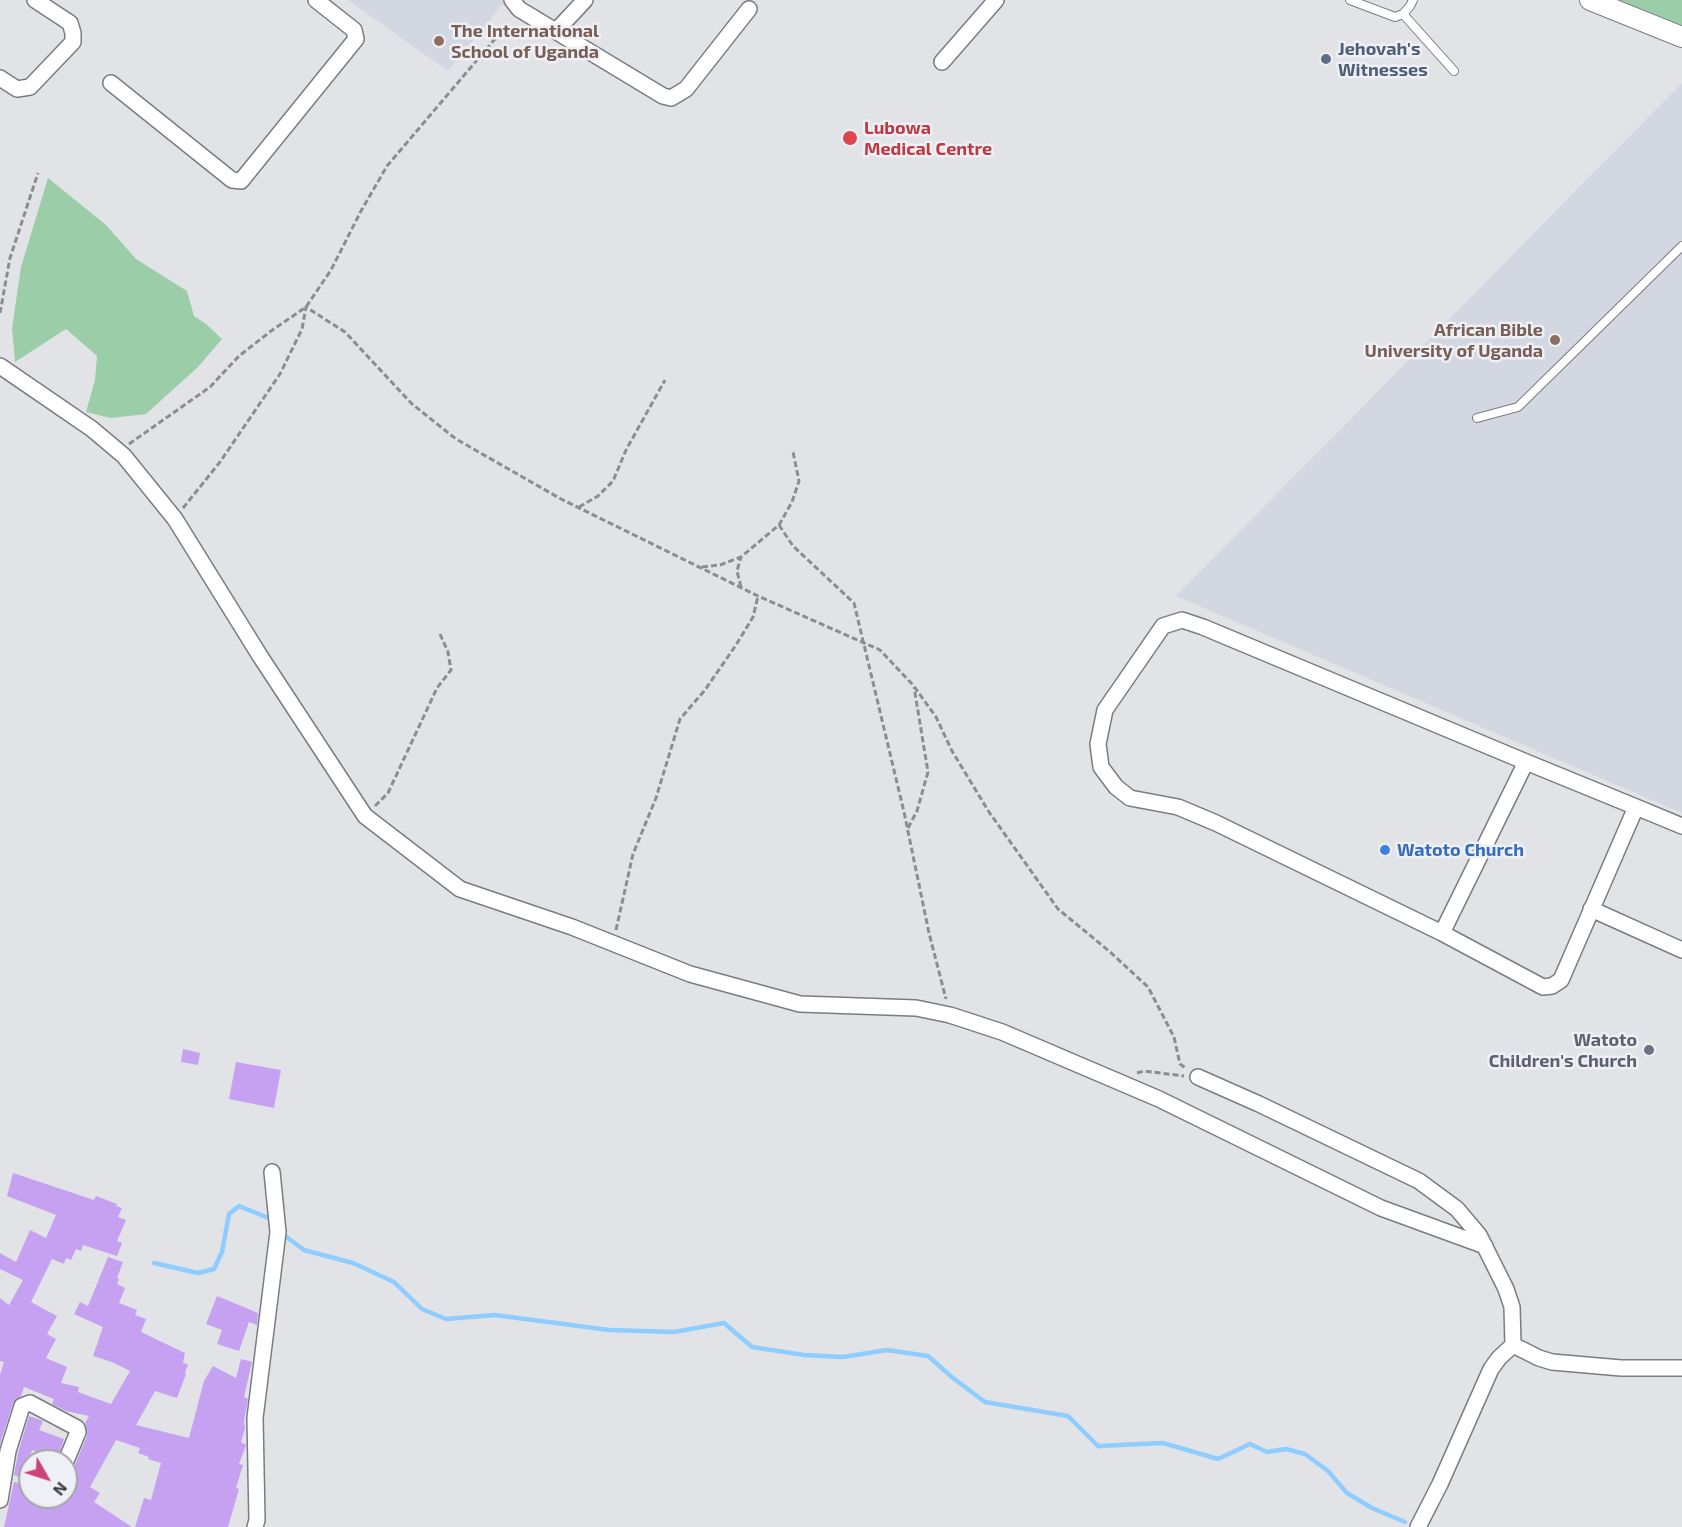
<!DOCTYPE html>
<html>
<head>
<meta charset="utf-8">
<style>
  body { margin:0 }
  #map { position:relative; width:1682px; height:1527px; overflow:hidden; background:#e1e3e7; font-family:"Exo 2",sans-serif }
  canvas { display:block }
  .north { position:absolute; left:18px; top:1449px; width:60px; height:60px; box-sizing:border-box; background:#eef0f5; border:2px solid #a4a6a9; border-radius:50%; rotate:129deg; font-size:16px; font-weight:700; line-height:24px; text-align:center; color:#353638 }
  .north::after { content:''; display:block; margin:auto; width:21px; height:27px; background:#cd4277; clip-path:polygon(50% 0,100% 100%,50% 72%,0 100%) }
</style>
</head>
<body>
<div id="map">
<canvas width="1682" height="1527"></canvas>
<div class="north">N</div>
</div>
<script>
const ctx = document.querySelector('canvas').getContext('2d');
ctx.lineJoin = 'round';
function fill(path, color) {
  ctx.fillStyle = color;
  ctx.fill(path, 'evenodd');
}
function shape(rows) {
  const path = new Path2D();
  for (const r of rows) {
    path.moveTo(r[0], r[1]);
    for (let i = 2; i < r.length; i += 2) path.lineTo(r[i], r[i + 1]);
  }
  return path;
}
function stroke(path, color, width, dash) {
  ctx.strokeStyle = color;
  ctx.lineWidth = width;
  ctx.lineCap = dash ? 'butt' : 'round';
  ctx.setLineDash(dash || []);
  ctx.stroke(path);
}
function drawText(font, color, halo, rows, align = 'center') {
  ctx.font = font + ' "Exo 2",sans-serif';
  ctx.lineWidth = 5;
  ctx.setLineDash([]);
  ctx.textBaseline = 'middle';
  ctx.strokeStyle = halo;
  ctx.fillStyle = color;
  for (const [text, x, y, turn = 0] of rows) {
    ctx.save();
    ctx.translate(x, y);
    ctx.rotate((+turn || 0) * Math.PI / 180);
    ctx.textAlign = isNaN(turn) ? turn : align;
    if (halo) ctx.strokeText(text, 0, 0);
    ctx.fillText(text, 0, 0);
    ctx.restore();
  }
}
fill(shape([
  [348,0,506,0,448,71],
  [1682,83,1682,813,1176,596]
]), '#d2d7e2');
fill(shape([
  [1615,0,1682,0,1682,27],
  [48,178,106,225,136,259,187,291,194,316,206,324,222,339,198,367,146,414,111,418,86,412,95,380,97,356,66,329,15,362,12,328,21,267]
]), '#9ccda9');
stroke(shape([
  [281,1233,304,1250,353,1263,394,1282,422,1309,446,1319,495,1315,609,1330,674,1332,724,1323,752,1347,804,1355,843,1357,887,1350,928,1356,953,1378,985,1402,1068,1416,1098,1446,1163,1443,1218,1459,1250,1444,1267,1452,1286,1449,1305,1454,1328,1471,1347,1493,1372,1508,1405,1522],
  [154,1263,198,1273,214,1269,222,1252,229,1214,239,1206,271,1219,273,1222]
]), '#8fcdff', 4.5);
fill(shape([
  [183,1049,200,1053,198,1065,181,1062],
  [236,1062,281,1070,274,1108,229,1099],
  [13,1173,94,1200,96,1196,117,1204,116,1206,122,1208,118,1217,126,1220,117,1241,122,1243,117,1256,83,1245,81,1251,76,1249,71,1260,66,1258,64,1264,52,1259,31,1302,57,1316,47,1334,56,1339,46,1358,67,1367,61,1383,79,1387,78,1392,111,1404,130,1371,112,1362,93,1356,103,1327,74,1314,80,1302,88,1306,108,1257,123,1262,117,1278,119,1279,117,1284,125,1288,119,1303,137,1310,135,1315,146,1319,141,1332,185,1353,183,1363,188,1364,185,1373,186,1374,177,1398,155,1391,136,1425,189,1438,204,1381,213,1366,236,1378,241,1359,252,1362,244,1397,248,1399,244,1421,245,1428,241,1442,246,1445,239,1464,243,1465,236,1488,239,1489,228,1527,135,1527,144,1498,151,1500,161,1463,148,1459,149,1457,138,1453,140,1448,116,1440,90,1487,100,1493,94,1502,132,1527,4,1527,14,1482,30,1485,30,1497,66,1497,66,1471,71,1469,75,1465,87,1436,85,1423,89,1416,66,1411,52,1404,54,1399,24,1387,21,1396,13,1403,0,1444,0,1375,4,1362,0,1361,0,1298,9,1305,23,1280,0,1269,0,1253,16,1262,30,1230,46,1238,56,1215,7,1196],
  [217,1296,258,1313,257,1325,249,1322,239,1351,217,1344,222,1330,206,1324],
  [29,1416,43,1421,39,1430,64,1439,57,1460,32,1450,23,1478,14,1475,18,1453]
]), '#c6a1f1');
const service = shape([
  [1350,0,1395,17,1403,14,1410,6,1413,0],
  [1403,14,1454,71],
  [1477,418,1518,407,1682,246]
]);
const minor = shape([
  [512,0,519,9,663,96,671,98,686,89,749,9],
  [557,30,585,0],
  [942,62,996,0],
  [0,78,17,89,30,87,73,42,73,33,70,23,35,0],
  [111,83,232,180,241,181,356,39,354,30,316,0],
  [0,366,92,429,124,456,175,519,260,656,365,816,460,889,572,927,690,974,800,1004,916,1008,950,1015,1002,1032,1159,1099,1381,1208,1485,1246],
  [1636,807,1561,980,1552,986,1543,987,1442,933,1216,823,1178,807,1130,798,1116,787,1101,767,1098,744,1105,710,1163,626,1182,620,1203,627,1526,762,1636,807,1682,826],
  [1591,909,1682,950],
  [1442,933,1526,762],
  [1198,1077,1259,1104,1419,1181,1457,1209,1479,1235,1506,1289,1512,1307,1513,1345],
  [0,1500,8,1451,22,1406,30,1403,77,1428,78,1432,66,1461],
  [255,1527,257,1520,255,1418,278,1232,272,1172],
  [1418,1527,1440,1484,1491,1369,1499,1358,1513,1345,1539,1358,1552,1362,1621,1368,1682,1368]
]);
const tertiary = shape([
  [1590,0,1682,37]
]);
stroke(service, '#7a7c80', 10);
stroke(minor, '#7a7c80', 18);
stroke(tertiary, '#7a7c80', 22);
stroke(shape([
  [0,313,10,258,38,173],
  [129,444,210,387,239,356,271,331,306,307,331,270,361,211,387,166,500,33],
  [579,507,598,496,613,481,626,450,665,380],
  [183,508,220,462,280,374,302,329,306,307,345,332,412,404,456,439,561,499,758,596,880,650,913,685,936,717,952,751,989,812,1058,909,1109,951,1148,987,1174,1037,1180,1064,1187,1069],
  [779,525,793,546,854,603,904,812,929,933,946,999],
  [702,567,720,565,741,557,779,525,792,502,799,481,793,452],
  [741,587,737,571,741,557],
  [375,806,388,793,437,688,451,670,448,652,440,634],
  [908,828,917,811,928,772,914,687],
  [616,930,633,854,656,798,680,719,705,690,736,645,753,617,758,596],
  [1137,1073,1144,1071,1184,1076]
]), '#8c8d90', 3, [6, 3]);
stroke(service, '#fff', 8);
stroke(minor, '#fff', 15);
stroke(tertiary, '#fff', 20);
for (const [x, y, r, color] of [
  [439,41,6,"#8d6e63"],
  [1326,59,6,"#5c6f8a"],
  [850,138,8,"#e0444e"],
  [1555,340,6,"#8d6e63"],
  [1385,850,6,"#3f7fe0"],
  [1649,1050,6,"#6b7280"]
]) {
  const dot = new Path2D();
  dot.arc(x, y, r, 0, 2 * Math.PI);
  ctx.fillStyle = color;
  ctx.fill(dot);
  stroke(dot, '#eef0f5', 2);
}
drawText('bold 18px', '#785e54', '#eef0f5', [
  ["The International",451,31],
  ["School of Uganda",451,52],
  ["African Bible",1543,330,"right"],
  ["University of Uganda",1543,351,"right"]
], 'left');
drawText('bold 18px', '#4e5e75', '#eef0f5', [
  ["Jehovah's",1338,49],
  ["Witnesses",1338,70]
], 'left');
drawText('bold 18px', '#be3a42', '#eef0f5', [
  ["Lubowa",864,128],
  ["Medical Centre",864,149]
], 'left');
drawText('bold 18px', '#366cbe', '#eef0f5', [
  ["Watoto Church",1397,850]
], 'left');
drawText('bold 18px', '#5b616d', '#eef0f5', [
  ["Watoto",1637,1040],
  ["Children's Church",1637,1061]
], 'right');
</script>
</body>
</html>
